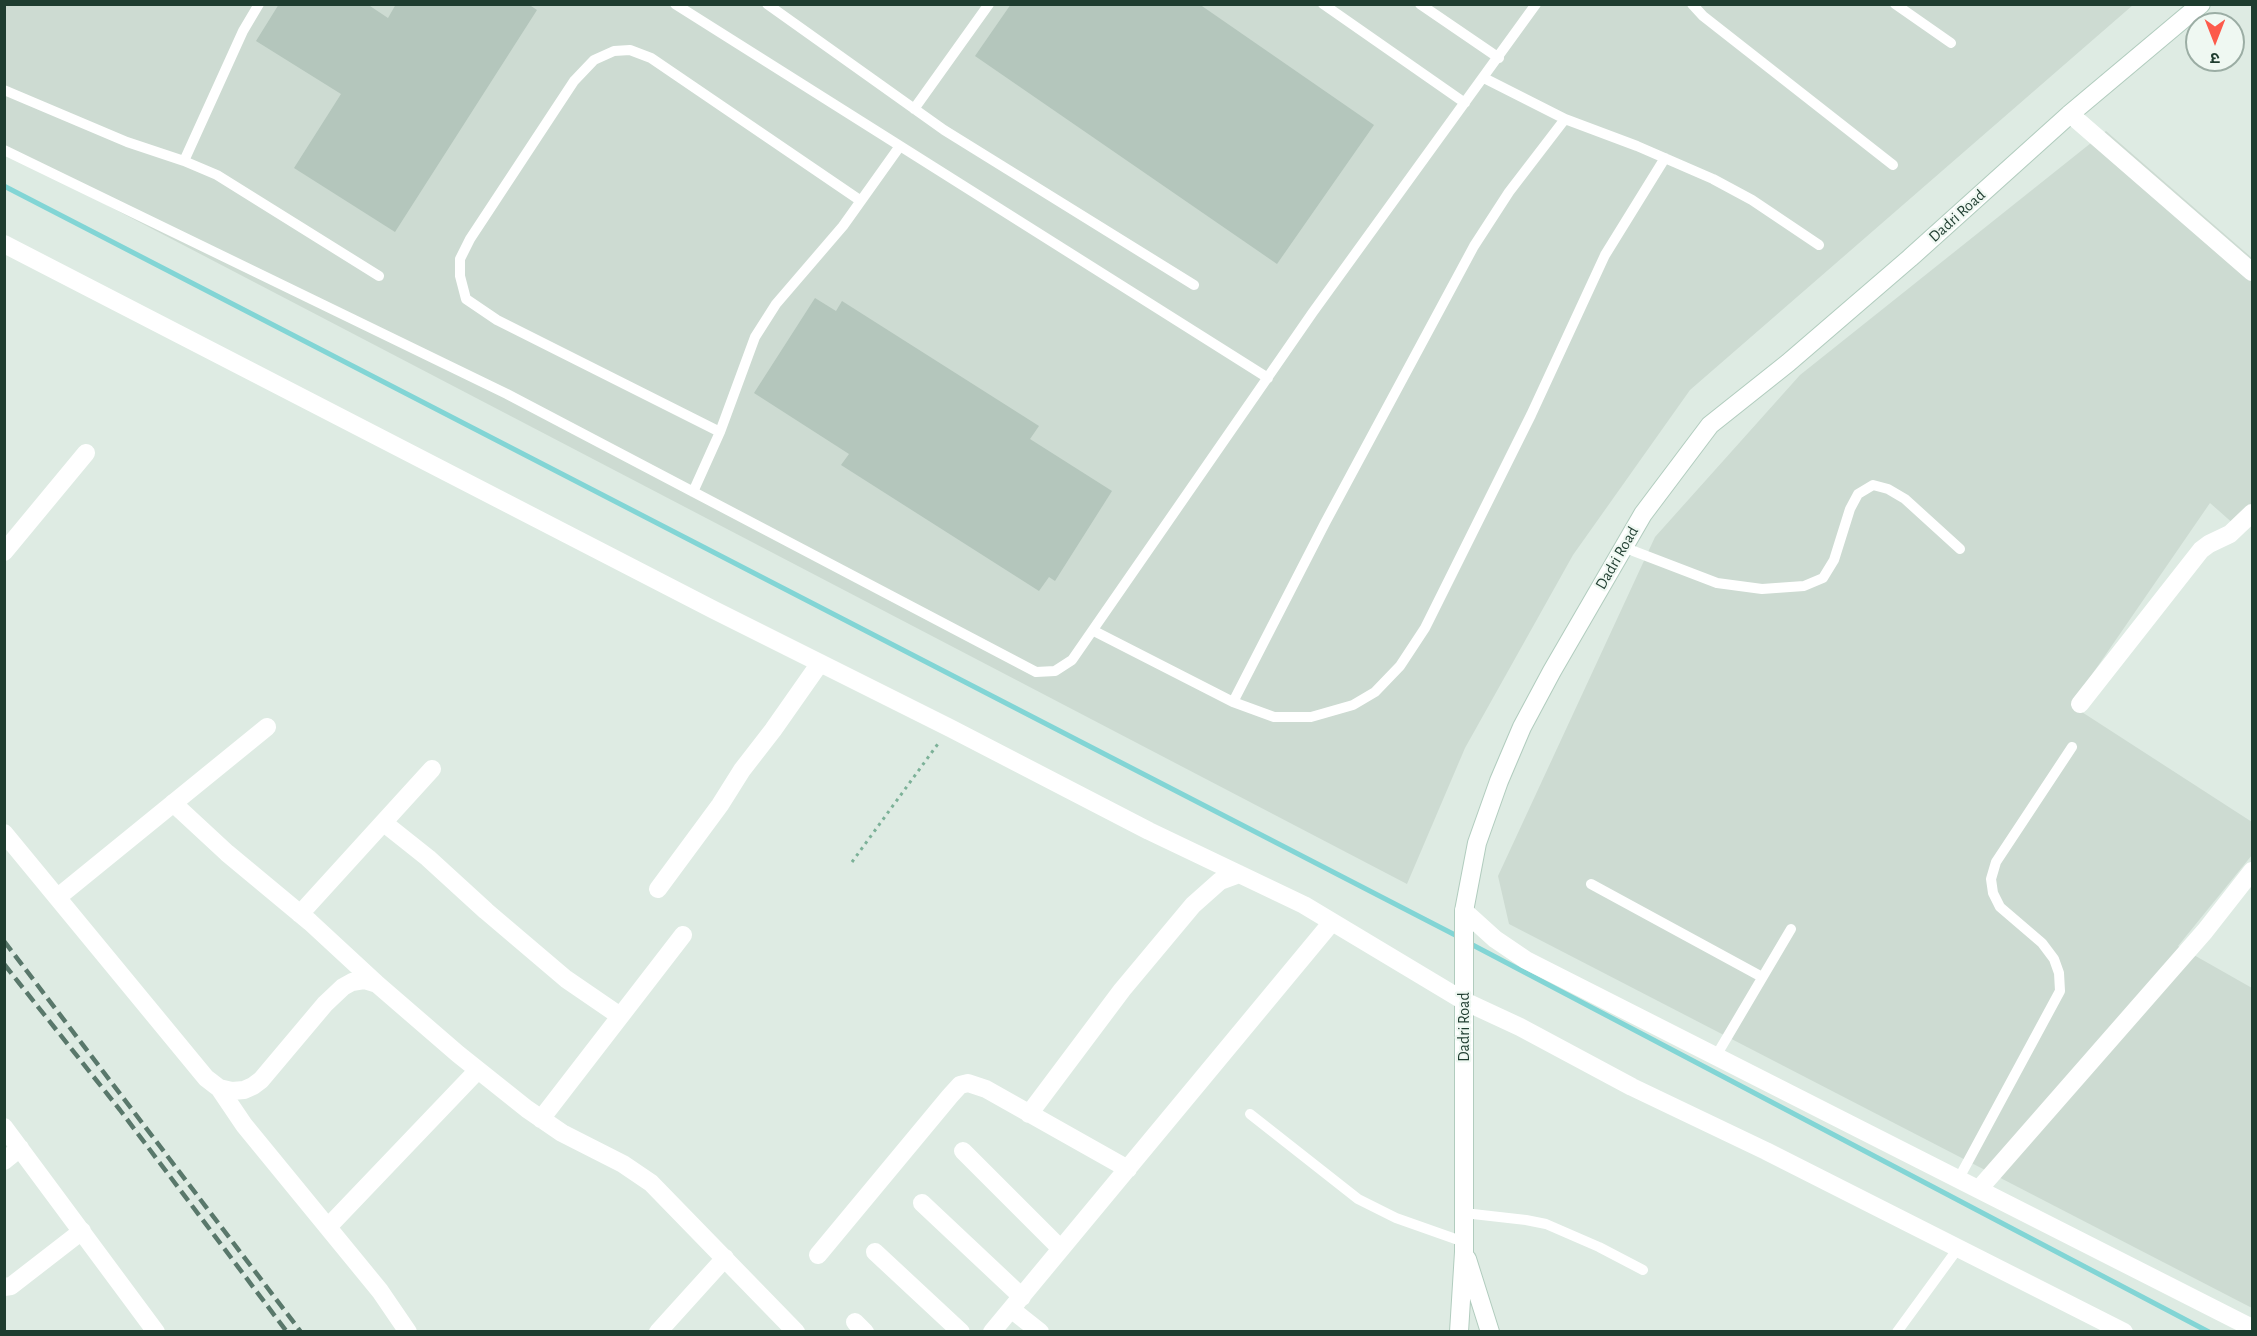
<!DOCTYPE html>
<html>
<head>
<meta charset="utf-8">
<style>
  body { margin:0 }
  #map { position:relative; width:2257px; height:1336px; overflow:hidden; background:#deebe3; font-family:"Alegreya Sans","Noto Sans Devanagari",sans-serif }
  canvas { display:block }
  .frame { position:absolute; inset:0; border:6px solid #1e3c2f; pointer-events:none }
  .north { position:absolute; left:2185px; top:12px; width:60px; height:60px; box-sizing:border-box; background:#eff8f2; border:2px solid #9bada4; border-radius:50%; rotate:180deg; font-size:16px; font-weight:700; line-height:24px; text-align:center; color:#1e3c2f }
  .north::after { content:''; display:block; margin:auto; width:21px; height:27px; background:#fc5a4b; clip-path:polygon(50% 0,100% 100%,50% 72%,0 100%) }
</style>
</head>
<body>
<div id="map">
<canvas width="2257" height="1336"></canvas>
<div class="frame"></div>
<div class="north">उ</div>
</div>
<script>
const ctx = document.querySelector('canvas').getContext('2d');
ctx.lineJoin = 'round';
function fill(path, color) {
  ctx.fillStyle = color;
  ctx.fill(path, 'evenodd');
}
function shape(rows) {
  const path = new Path2D();
  for (const r of rows) {
    path.moveTo(r[0], r[1]);
    for (let i = 2; i < r.length; i += 2) path.lineTo(r[i], r[i + 1]);
  }
  return path;
}
function stroke(path, color, width, dash) {
  ctx.strokeStyle = color;
  ctx.lineWidth = width;
  ctx.lineCap = dash ? 'butt' : 'round';
  ctx.setLineDash(dash || []);
  ctx.stroke(path);
}
function drawText(font, color, halo, rows, align = 'center') {
  ctx.font = font + ' "Alegreya Sans",sans-serif';
  ctx.lineWidth = 4.5;
  ctx.setLineDash([]);
  ctx.textBaseline = 'middle';
  ctx.strokeStyle = halo;
  ctx.fillStyle = color;
  for (const [text, x, y, turn = 0] of rows) {
    ctx.save();
    ctx.translate(x, y);
    ctx.rotate((+turn || 0) * Math.PI / 180);
    ctx.textAlign = isNaN(turn) ? turn : align;
    if (halo) ctx.strokeText(text, 0, 0);
    ctx.fillText(text, 0, 0);
    ctx.restore();
  }
}
fill(shape([
  [4,5,2133,5,1690,390,1573,555,1465,748,1407,884,5,152],
  [2106,131,2252,258,2252,523,2244,533,2210,503,2071,705,2252,822,2252,855,2178,946,2252,988,2252,1308,1509,924,1498,876,1655,537,1800,375]
]), '#cddbd2');
stroke(shape([
  [4,186,1459,937],
  [1467,942,2209,1332]
]), '#82d5d5', 5);
fill(shape([
  [279,4,367,4,388,18,396,4,528,4,537,10,395,232,294,168,341,94,256,41],
  [1011,4,1199,4,1374,125,1277,264,975,56],
  [815,298,836,311,842,301,1039,426,1030,439,1112,491,1055,581,1049,577,1039,591,841,465,849,454,754,393]
]), '#b4c6bc');
const secondary = shape([
  [1467,1259,1490,1332],
  [1459,1332,1464,1252,1464,911,1477,843,1499,781,1522,727,1552,671,1643,514,1710,425,1788,363,1910,258,2070,114,2201,4]
]);
stroke(secondary, '#b1ccbe', 20);
stroke(shape([
  [852,862,940,741]
]), '#7cb198', 3, [3, 4.5]);
stroke(shape([
  [675,4,1268,378],
  [767,4,944,130,1194,285],
  [1323,4,1465,103],
  [1420,4,1499,58],
  [1692,4,1703,16,1893,165],
  [1895,4,1951,43],
  [1484,78,1565,119,1637,146,1713,179,1752,200,1819,245],
  [4,90,127,142,184,161,217,175,379,276],
  [914,109,989,4],
  [4,150,507,394,1036,672,1055,671,1072,660,1313,312,1536,4],
  [184,161,243,31,259,4],
  [720,432,497,320,466,299,460,276,460,259,470,239,574,81,594,60,614,51,630,50,651,58,861,201],
  [693,492,720,432,755,337,776,304,843,226,900,146],
  [1623,547,1717,583,1762,589,1804,586,1823,578,1834,560,1850,509,1858,494,1873,485,1888,489,1905,499,1960,549],
  [1094,631,1233,702,1274,717,1311,717,1353,705,1375,692,1400,666,1425,628,1531,415,1605,255,1665,158],
  [1233,702,1325,523,1474,246,1509,192,1565,119],
  [1591,884,1762,977],
  [1716,1056,1791,929],
  [1250,1114,1358,1199,1396,1218,1464,1242],
  [1959,1178,2060,991,2059,973,2054,959,2042,943,2000,907,1993,893,1991,879,1996,862,2072,747],
  [1464,1213,1526,1220,1546,1224,1599,1247,1643,1270],
  [1897,1332,1959,1247]
]), '#fff', 10);
stroke(shape([
  [2070,114,2252,272],
  [4,244,714,610,950,728,1149,831,1304,905,1464,1001,1520,1027,1632,1087,1766,1151,2124,1332],
  [4,552,86,453],
  [2080,704,2201,550,2209,544,2230,534,2252,513],
  [173,803,227,853,310,922,376,983],
  [384,823,428,858,486,911,566,979,620,1016],
  [4,833,206,1078,219,1088,232,1091,244,1090,253,1086,261,1080,325,1004,343,987,352,982,364,980,377,984,458,1054,527,1109,562,1133,623,1164,651,1183,796,1332],
  [658,889,720,805,742,770,773,730,820,663],
  [58,897,267,727],
  [1464,911,1495,939,1526,960,2252,1328],
  [300,914,432,769],
  [219,1088,244,1125,380,1291,408,1332],
  [1029,1114,1122,990,1193,905,1220,881,1239,874],
  [541,1119,683,935],
  [4,1127,156,1332],
  [963,1151,1061,1249],
  [4,1161,20,1148],
  [1979,1189,2205,931,2252,871],
  [922,1203,1022,1297],
  [328,1227,478,1070],
  [875,1252,961,1332],
  [818,1255,950,1096,960,1085,968,1083,986,1089,1128,1169],
  [4,1287,11,1286,82,1231],
  [1011,1309,1040,1332],
  [855,1322,865,1332],
  [658,1332,725,1258],
  [992,1332,1332,922]
]), '#fff', 18);
stroke(secondary, '#fff', 18);
stroke(shape([
  [4,941,301,1332],
  [4,964,120,1110,287,1332]
]), '#59786b', 4.5, [12, 6]);
drawText('16px', '#1e3c2f', '#eff8f2', [
  ["Dadri Road",1957,216,-42],
  ["Dadri Road",1617,558,-60],
  ["Dadri Road",1464,1027,-90]
]);
</script>
</body>
</html>
